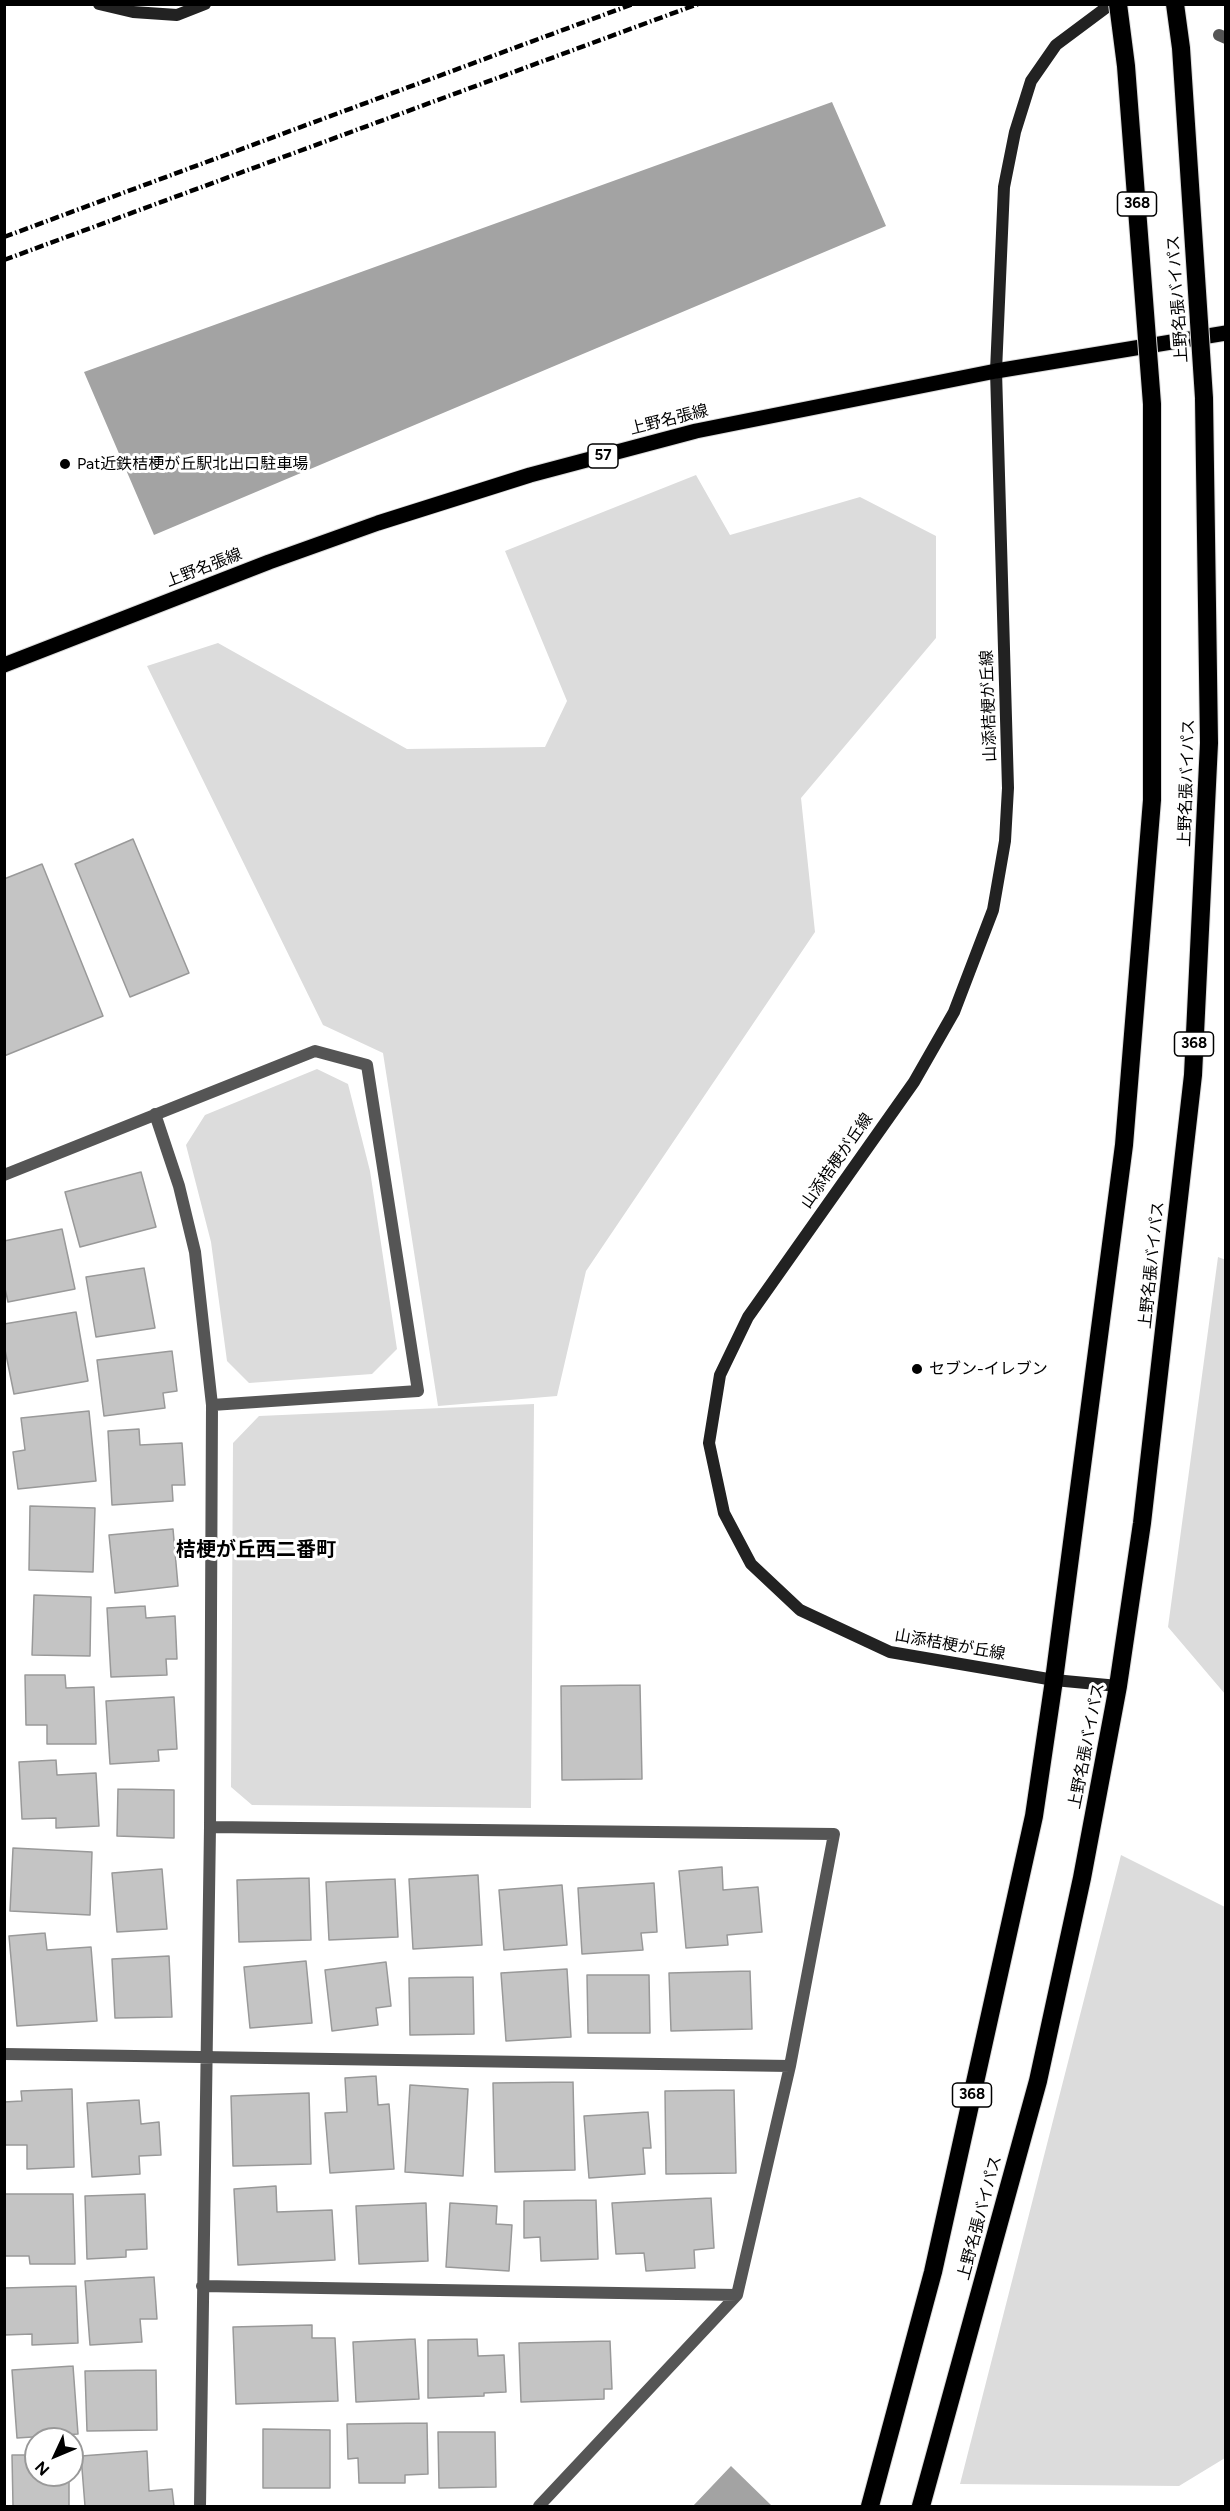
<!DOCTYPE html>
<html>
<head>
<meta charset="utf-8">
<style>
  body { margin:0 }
  #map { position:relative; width:1230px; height:2511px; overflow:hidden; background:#fff; font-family:Figtree,sans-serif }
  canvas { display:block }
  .frame { position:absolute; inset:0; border:6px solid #000; pointer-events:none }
  .north { position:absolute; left:24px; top:2427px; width:60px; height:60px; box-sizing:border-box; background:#fff; border:2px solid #999; border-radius:50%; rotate:226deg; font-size:16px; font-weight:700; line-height:24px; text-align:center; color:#000 }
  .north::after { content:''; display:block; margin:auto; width:21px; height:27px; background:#000; clip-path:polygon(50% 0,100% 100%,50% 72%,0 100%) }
</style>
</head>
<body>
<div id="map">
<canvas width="1230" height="2511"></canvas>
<div class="frame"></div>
<div class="north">N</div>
</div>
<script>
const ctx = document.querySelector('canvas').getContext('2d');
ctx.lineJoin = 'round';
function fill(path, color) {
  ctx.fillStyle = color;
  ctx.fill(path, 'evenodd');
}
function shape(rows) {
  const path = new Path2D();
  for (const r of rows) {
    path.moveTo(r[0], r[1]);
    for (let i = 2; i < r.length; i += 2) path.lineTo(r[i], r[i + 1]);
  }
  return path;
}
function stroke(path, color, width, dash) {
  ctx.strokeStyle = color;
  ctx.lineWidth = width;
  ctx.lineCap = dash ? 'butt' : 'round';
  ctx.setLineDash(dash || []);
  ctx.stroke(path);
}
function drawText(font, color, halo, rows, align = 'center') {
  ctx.font = font + ' Figtree,"Noto Sans JP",sans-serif';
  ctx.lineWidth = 6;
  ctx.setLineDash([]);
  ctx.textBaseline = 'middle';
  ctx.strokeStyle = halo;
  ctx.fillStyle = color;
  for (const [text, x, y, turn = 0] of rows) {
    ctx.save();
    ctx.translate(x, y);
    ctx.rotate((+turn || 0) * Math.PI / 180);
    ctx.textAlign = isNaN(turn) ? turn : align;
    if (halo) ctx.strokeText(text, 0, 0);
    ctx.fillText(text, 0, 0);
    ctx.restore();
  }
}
fill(shape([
  [696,475,730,535,860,497,936,536,936,638,801,798,815,932,586,1271,557,1396,438,1406,383,1053,323,1025,147,666,218,643,407,749,545,747,567,701,505,551],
  [317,1069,348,1084,370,1171,397,1349,372,1374,249,1383,227,1361,211,1242,186,1145,205,1115],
  [1218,1257,1226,1260,1225,1694,1168,1627],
  [534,1404,531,1808,252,1805,231,1787,233,1443,259,1416],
  [1121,1855,1225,1907,1225,2458,1179,2486,960,2484]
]), '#dcdcdc');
fill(shape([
  [832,102,886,226,154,535,84,372],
  [731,2466,772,2506,693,2506]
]), '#a3a3a3');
const building = shape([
  [133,839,189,973,130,997,75,864,133,839],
  [42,864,103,1016,4,1056,4,879,42,864],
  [141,1172,156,1227,80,1247,65,1192,141,1172],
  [62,1229,75,1289,8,1302,4,1284,4,1241,62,1229],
  [144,1268,155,1328,96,1337,86,1277,144,1268],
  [76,1312,88,1381,14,1394,4,1345,4,1324,76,1312],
  [172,1351,177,1391,163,1393,165,1408,104,1416,97,1360,172,1351],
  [89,1411,96,1481,18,1489,13,1452,25,1450,21,1418,89,1411],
  [139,1429,140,1445,182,1443,185,1485,172,1485,173,1501,112,1505,108,1431,139,1429],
  [30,1506,95,1508,93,1572,29,1570,30,1506],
  [173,1529,178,1586,115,1593,109,1535,173,1529],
  [34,1595,91,1597,90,1656,32,1655,34,1595],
  [145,1606,146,1618,175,1616,177,1659,166,1659,167,1675,111,1677,107,1608,145,1606],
  [25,1675,65,1675,66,1688,94,1687,96,1744,47,1744,47,1725,26,1725,25,1675],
  [640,1685,642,1779,562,1780,561,1686,640,1685],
  [174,1697,177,1749,158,1750,159,1761,110,1764,106,1701,174,1697],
  [56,1760,57,1775,96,1773,99,1826,56,1828,56,1818,22,1819,19,1762,56,1760],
  [118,1789,174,1790,174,1838,117,1836,118,1789],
  [13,1848,92,1852,90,1915,10,1911,13,1848],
  [722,1867,723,1890,758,1887,762,1932,727,1935,728,1945,686,1948,679,1871,722,1867],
  [162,1869,167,1929,117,1932,112,1873,162,1869],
  [478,1875,482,1945,413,1949,409,1879,478,1875],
  [309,1878,311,1940,239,1942,237,1880,309,1878],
  [395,1879,398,1937,329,1940,326,1882,395,1879],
  [654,1883,657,1932,641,1933,643,1950,582,1954,578,1888,654,1883],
  [562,1885,567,1945,504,1950,499,1890,562,1885],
  [45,1933,47,1950,91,1947,97,2021,17,2026,9,1936,45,1933],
  [169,1956,172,2017,115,2018,112,1959,169,1956],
  [306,1961,312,2023,250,2028,244,1967,306,1961],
  [386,1962,391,2006,376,2008,378,2025,332,2031,325,1970,386,1962],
  [567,1969,571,2037,506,2041,501,1973,567,1969],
  [750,1971,752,2029,671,2031,669,1973,750,1971],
  [587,1975,649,1975,650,2033,588,2033,587,1975],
  [473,1977,474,2034,410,2035,409,1978,473,1977],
  [376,2076,378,2105,389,2104,394,2169,330,2173,325,2113,347,2112,345,2078,376,2076],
  [573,2082,575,2170,495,2172,493,2083,573,2082],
  [410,2085,468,2089,463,2176,405,2172,410,2085],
  [72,2089,74,2167,27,2169,27,2145,4,2145,4,2102,22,2101,21,2091,72,2089],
  [734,2090,736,2173,666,2174,665,2091,734,2090],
  [309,2093,311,2164,233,2166,231,2096,309,2093],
  [139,2100,141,2124,159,2122,161,2155,139,2156,140,2174,92,2177,87,2103,139,2100],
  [648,2112,651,2148,643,2148,645,2174,589,2178,584,2116,648,2112],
  [276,2186,277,2212,332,2210,335,2260,238,2265,234,2189,276,2186],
  [4,2194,73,2194,75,2264,30,2264,29,2256,4,2256,4,2194],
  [145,2194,147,2249,126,2250,126,2257,87,2259,85,2196,145,2194],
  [711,2198,714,2248,694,2250,695,2268,646,2271,644,2253,616,2254,612,2203,711,2198],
  [596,2200,598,2259,541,2261,540,2237,524,2238,524,2201,596,2200],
  [426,2203,428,2261,359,2264,356,2206,426,2203],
  [450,2203,497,2206,496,2224,512,2225,509,2271,446,2267,450,2203],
  [154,2277,157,2319,140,2319,142,2342,90,2345,85,2281,154,2277],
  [76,2286,78,2343,32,2345,32,2334,4,2335,4,2288,76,2286],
  [312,2325,312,2338,335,2338,338,2401,236,2404,233,2327,312,2325],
  [415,2339,419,2399,356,2402,353,2342,415,2339],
  [477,2339,478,2356,504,2355,506,2392,484,2393,484,2396,428,2398,428,2340,477,2339],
  [610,2341,612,2389,604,2389,604,2399,521,2402,519,2343,610,2341],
  [73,2366,78,2434,17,2438,12,2370,73,2366],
  [156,2370,157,2430,87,2431,85,2371,156,2370],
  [427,2423,428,2474,405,2475,405,2483,359,2483,358,2458,348,2459,347,2424,427,2423],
  [263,2429,330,2430,330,2488,263,2488,263,2429],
  [438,2432,495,2432,496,2487,439,2488,438,2432],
  [147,2451,149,2491,172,2489,174,2506,85,2506,81,2456,147,2451],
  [12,2455,36,2455,36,2475,69,2475,69,2506,13,2506,12,2455]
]);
fill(building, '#c4c4c4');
stroke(building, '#999', 1.5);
const primary = shape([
  [4,665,269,562,378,523,530,475,696,431,996,371,1226,333]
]);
const highway = shape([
  [870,2506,933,2272,1034,1816,1054,1680,1124,1145,1152,800,1152,404],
  [921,2506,1038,2081,1082,1878,1118,1686,1142,1523,1193,1075,1209,743,1204,398]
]);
stroke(primary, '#dbdbdb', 17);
stroke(highway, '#dbdbdb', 20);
stroke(shape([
  [1219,35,1226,38],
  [155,1114,179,1186,195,1252,212,1405,210,1827,200,2506],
  [4,1175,315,1051,367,1065,418,1391,212,1405],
  [210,1827,834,1834,790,2066,737,2295,539,2506],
  [4,2054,790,2066],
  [202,2286,737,2295]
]), '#555', 12);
stroke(shape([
  [99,4,133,12,177,15,205,4],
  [1111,4,1056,45,1031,81,1015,132,1004,187,996,371,1008,788,1005,841,993,910,954,1012,914,1082,748,1317,720,1375,709,1443,724,1513,751,1564,800,1610,890,1652,1054,1680,1118,1686]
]), '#222', 12);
stroke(primary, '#000', 15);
stroke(highway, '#000', 18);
stroke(shape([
  [4,237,633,4],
  [4,260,698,4]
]), '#000', 4.5, [9, 3, 1.5, 3]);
const highwayBridge = shape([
  [1118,4,1126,66,1152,404],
  [1175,4,1181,48,1204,398]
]);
stroke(highwayBridge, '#dbdbdb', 20, []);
stroke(highwayBridge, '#000', 18);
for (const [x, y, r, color] of [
  [65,464,6,"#000"],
  [917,1369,6,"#000"]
]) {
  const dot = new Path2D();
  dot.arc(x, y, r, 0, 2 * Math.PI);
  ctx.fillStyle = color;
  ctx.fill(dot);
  stroke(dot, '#fff', 2);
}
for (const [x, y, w] of [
  [1137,204,39],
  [603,456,30],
  [1194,1044,39],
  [972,2095,39]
]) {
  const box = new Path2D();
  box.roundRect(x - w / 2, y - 12, w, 24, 4.5);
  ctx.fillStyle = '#fff';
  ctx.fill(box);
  stroke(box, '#000', 1.5);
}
drawText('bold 15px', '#000', null, [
  ["368",1137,204],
  ["57",603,456],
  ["368",1194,1044],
  ["368",972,2095]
]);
drawText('16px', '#000', '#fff', [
  ["上野名張バイパス",1178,299,-94],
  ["上野名張線",669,420,-14],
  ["上野名張線",204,568,-21],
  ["山添桔梗が丘線",989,706,-92],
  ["上野名張バイパス",1187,783,-88],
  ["山添桔梗が丘線",837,1161,-55],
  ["上野名張バイパス",1152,1265,-84],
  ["山添桔梗が丘線",950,1645,10],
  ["上野名張バイパス",1087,1746,-79],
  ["上野名張バイパス",980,2218,-75]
]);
drawText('16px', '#000', '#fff', [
  ["Pat近鉄桔梗が丘駅北出口駐車場",77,464],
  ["セブン-イレブン",929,1369]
], 'left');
drawText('bold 20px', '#000', '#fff', [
  ["桔梗が丘西二番町",256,1550]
]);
</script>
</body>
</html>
